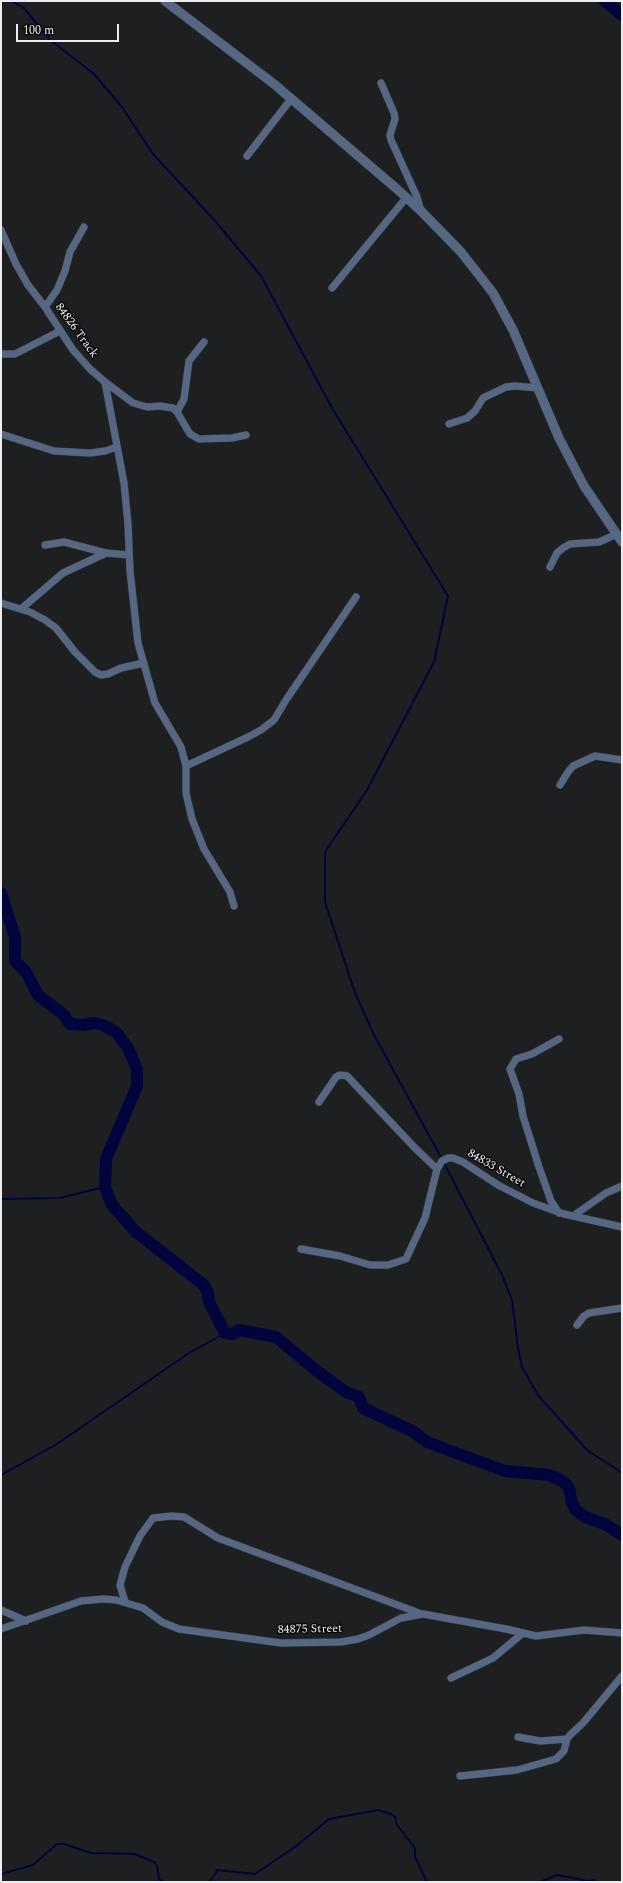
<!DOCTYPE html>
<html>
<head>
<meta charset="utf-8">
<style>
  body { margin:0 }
  #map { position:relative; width:623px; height:1883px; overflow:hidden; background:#1e1f21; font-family:Spectral,serif }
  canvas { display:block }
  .frame { position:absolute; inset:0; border:2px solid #ecedee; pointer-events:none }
  .scale { position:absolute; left:16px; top:24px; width:103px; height:18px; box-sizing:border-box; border:2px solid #ecedee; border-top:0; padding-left:5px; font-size:12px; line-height:14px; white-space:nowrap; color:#ecedee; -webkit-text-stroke:3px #08090a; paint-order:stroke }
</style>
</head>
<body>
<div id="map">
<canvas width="623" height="1883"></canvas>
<div class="frame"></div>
<div class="scale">100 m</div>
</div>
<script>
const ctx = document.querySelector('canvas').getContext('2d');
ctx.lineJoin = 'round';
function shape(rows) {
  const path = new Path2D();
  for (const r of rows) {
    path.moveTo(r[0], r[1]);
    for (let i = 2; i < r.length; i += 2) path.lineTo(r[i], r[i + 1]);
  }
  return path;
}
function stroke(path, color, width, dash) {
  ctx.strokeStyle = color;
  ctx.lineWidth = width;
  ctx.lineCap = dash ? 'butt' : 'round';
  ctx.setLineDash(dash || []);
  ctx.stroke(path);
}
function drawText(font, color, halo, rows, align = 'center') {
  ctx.font = font + ' Spectral,serif';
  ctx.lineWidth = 3;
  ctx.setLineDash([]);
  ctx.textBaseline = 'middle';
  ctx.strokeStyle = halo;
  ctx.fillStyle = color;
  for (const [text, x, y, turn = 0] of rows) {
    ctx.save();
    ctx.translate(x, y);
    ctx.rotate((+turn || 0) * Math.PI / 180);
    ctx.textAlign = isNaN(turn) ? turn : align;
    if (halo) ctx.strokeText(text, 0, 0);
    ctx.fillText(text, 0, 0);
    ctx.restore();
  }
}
stroke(shape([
  [12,1,24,8,50,40,94,74,122,107,153,154,216,222,261,276,332,408,448,596,434,662,367,790,325,852,325,902,355,993,374,1035,442,1159],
  [444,1163,502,1275,512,1300,518,1348,522,1367,538,1395,587,1450,622,1473],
  [1,1199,59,1198,105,1187],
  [1,1475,57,1444,189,1353,225,1333],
  [1,1874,33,1865,57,1844,64,1844,91,1853,135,1854,154,1862,157,1866,159,1879,163,1882],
  [209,1882,216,1873,217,1870,255,1874,295,1847,329,1819,378,1810,391,1814,395,1817,397,1825,415,1848,415,1857,427,1882],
  [540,1882,557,1875,588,1881,594,1880,597,1882]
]), '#00043d', 2);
stroke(shape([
  [605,1,622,15],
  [1,893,15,937,15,961,26,972,38,995,64,1015,70,1024,84,1025,94,1023,103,1025,116,1032,128,1048,137,1069,137,1086,106,1159,105,1187,112,1205,136,1232,204,1285,208,1293,209,1302,225,1333,233,1334,239,1330,276,1337,317,1371,346,1392,359,1397,363,1408,414,1432,427,1442,505,1471,549,1475,558,1479,565,1483,569,1488,572,1503,576,1510,585,1517,605,1524,622,1535]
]), '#00043d', 12);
const minor = shape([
  [381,83,394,113,395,119,390,135,391,140,417,197,421,211],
  [247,156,291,99],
  [1,230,16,264,28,285,45,307,73,350,90,369,105,382,133,403,147,407,160,406,173,408,177,412,190,434,199,439,232,438,246,435],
  [332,288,406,198],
  [45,307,57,290,65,271,70,252,84,227],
  [1,354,15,354,60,331],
  [105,382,124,483,128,524,130,571,138,643,155,703,181,747,186,766,186,793,192,819,204,849,230,892,234,906],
  [177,412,184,399,189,361,204,342],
  [449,424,467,418,475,411,483,398,506,387,515,386,538,388],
  [1,434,54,451,90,453,105,451,117,447],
  [45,545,64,542,106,553,129,555],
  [550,567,557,553,563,548,570,544,599,542,617,534],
  [1,603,30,612,45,620,56,628,75,652,95,672,101,675,108,674,121,668,144,663],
  [21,609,63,573,106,553],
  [186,766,248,737,261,730,274,720,286,700,356,597],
  [560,785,568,772,573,766,595,756,622,760],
  [319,1102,336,1077,340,1075,347,1076,415,1148,437,1169],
  [559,1213,551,1201,539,1167,523,1116,519,1094,510,1069,516,1059,532,1054,559,1039],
  [573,1216,606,1193,622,1186],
  [301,1249,340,1256,370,1265,388,1265,406,1259,425,1218,437,1169,442,1161,448,1158,453,1158,463,1162,498,1185,533,1203,564,1214,622,1227],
  [577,1325,584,1316,589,1313,622,1308],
  [125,1602,120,1585,125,1567,140,1536,153,1518,172,1516,184,1517,218,1538,419,1613],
  [1,1610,26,1621],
  [1,1629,81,1601,103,1599,116,1600,143,1608,162,1622,179,1629,281,1643,341,1642,358,1639,369,1635,401,1618,423,1614,506,1629,536,1636,584,1630,622,1633],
  [451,1678,493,1658,523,1633],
  [518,1737,540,1741,567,1739],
  [460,1776,517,1770,556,1759,564,1751,567,1739,570,1735,583,1723,622,1676]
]);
const tertiary = shape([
  [165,1,274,84,397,189,421,211,461,252,493,293,513,330,559,438,572,463,584,486,622,542]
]);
stroke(minor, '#3b3c3e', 8);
stroke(tertiary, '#3b3c3e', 10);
stroke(minor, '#566783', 7);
stroke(tertiary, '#566783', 9);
drawText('12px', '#ecedee', '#08090a', [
  ["84826 Track",76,331,54],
  ["84833 Street",496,1169,30],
  ["84875 Street",310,1630,-1]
]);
</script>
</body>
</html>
